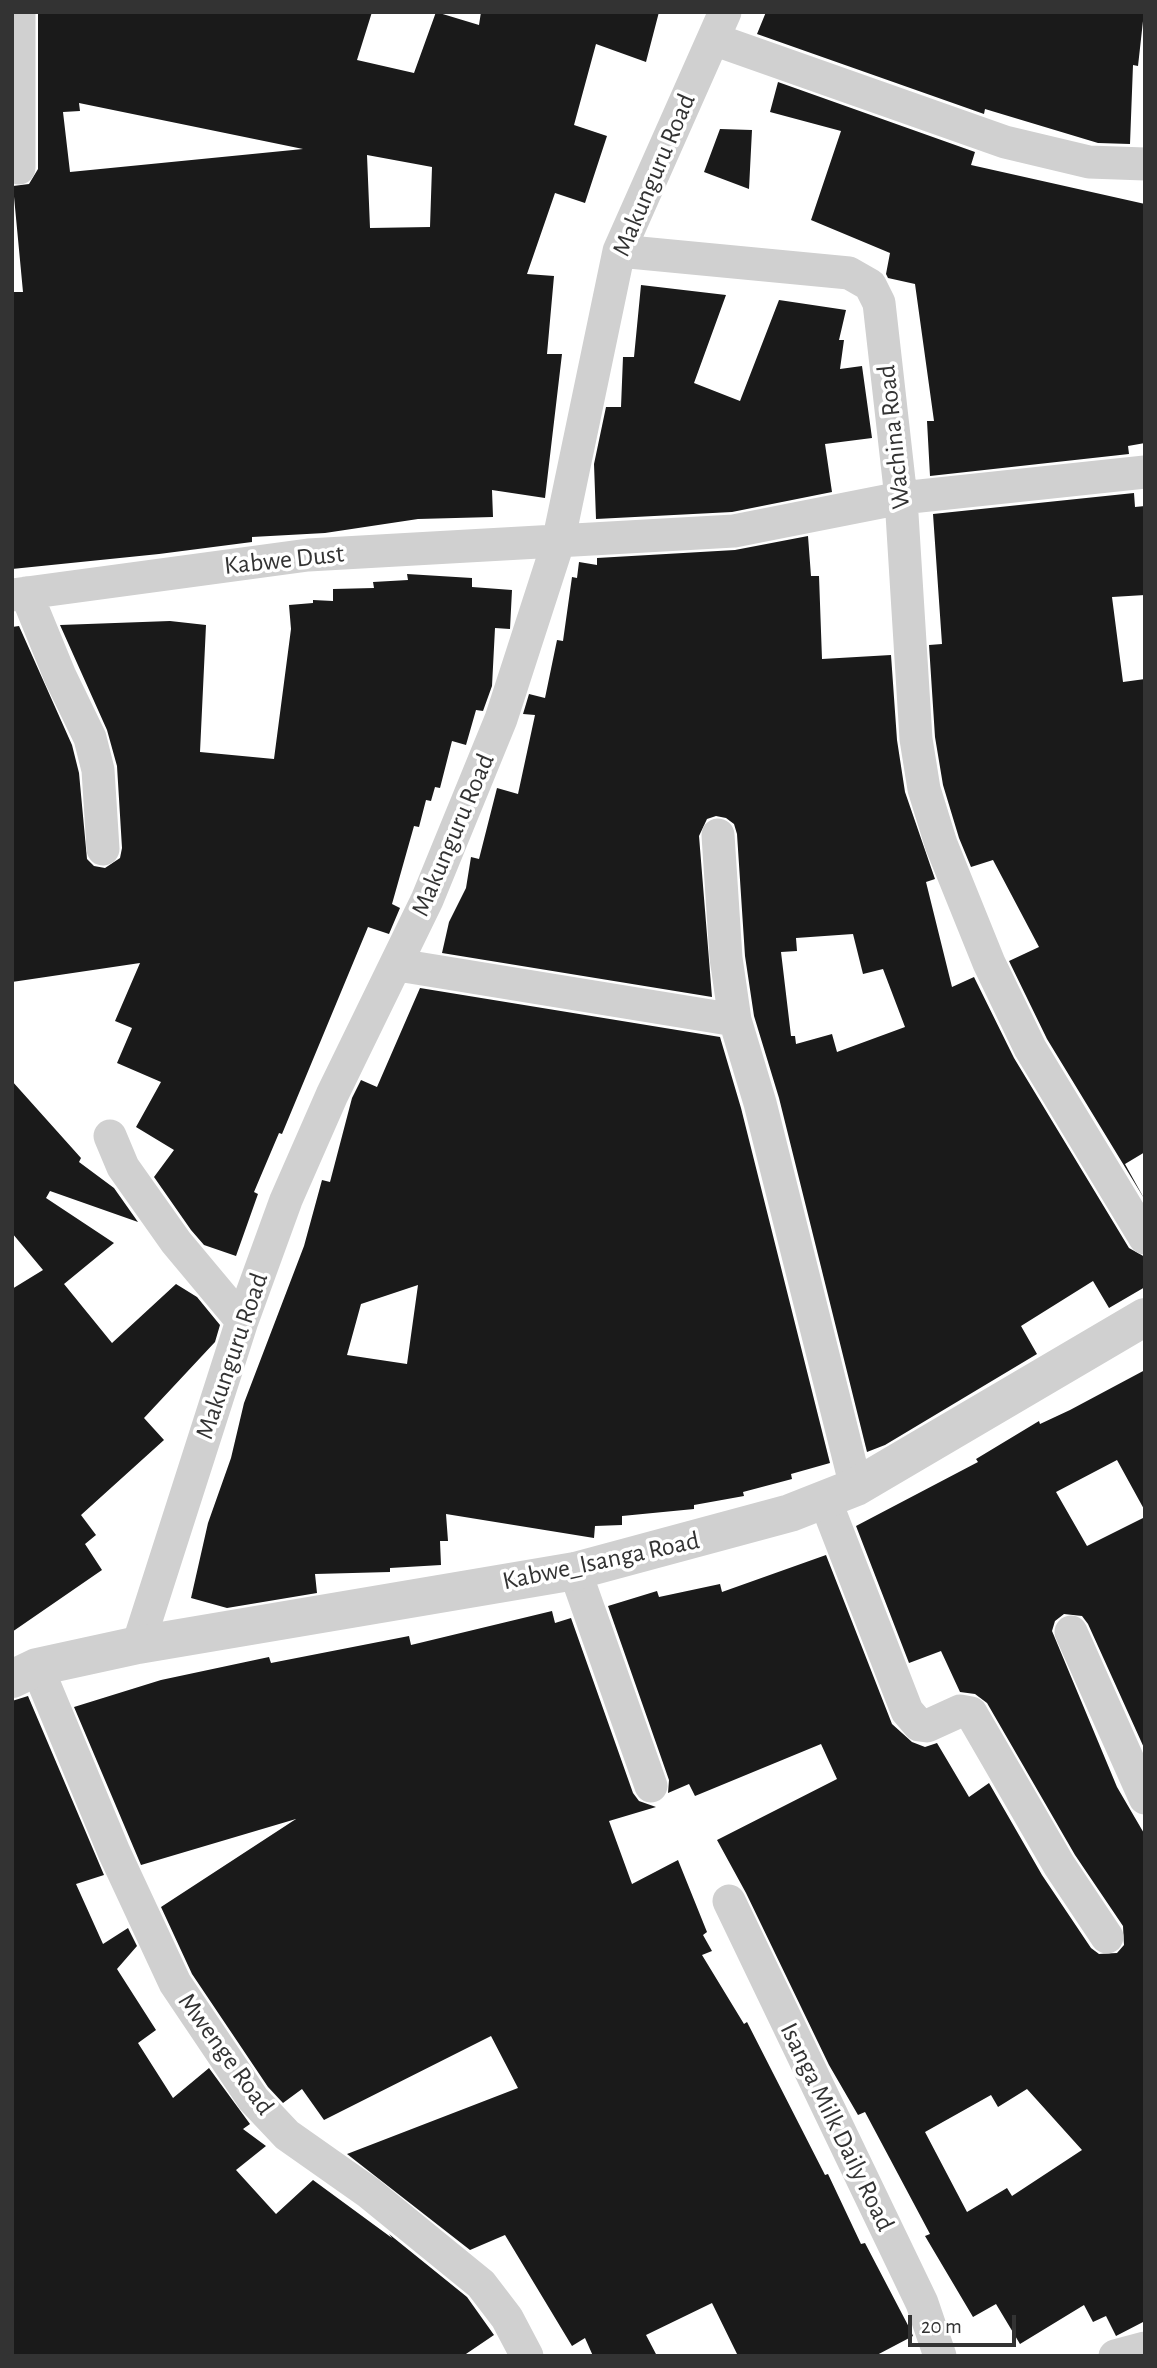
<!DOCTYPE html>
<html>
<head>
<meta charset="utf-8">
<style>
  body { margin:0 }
  #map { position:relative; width:1157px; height:2368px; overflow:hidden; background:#fff; font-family:"Alegreya Sans",sans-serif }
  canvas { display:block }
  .frame { position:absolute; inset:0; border:14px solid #333; pointer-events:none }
  .scale { position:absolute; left:908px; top:2315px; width:108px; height:32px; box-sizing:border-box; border:4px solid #333; border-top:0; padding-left:9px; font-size:21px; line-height:24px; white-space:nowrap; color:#333; -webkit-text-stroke:5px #fff; paint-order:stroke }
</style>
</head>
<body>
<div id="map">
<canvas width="1157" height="2368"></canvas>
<div class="frame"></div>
<div class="scale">20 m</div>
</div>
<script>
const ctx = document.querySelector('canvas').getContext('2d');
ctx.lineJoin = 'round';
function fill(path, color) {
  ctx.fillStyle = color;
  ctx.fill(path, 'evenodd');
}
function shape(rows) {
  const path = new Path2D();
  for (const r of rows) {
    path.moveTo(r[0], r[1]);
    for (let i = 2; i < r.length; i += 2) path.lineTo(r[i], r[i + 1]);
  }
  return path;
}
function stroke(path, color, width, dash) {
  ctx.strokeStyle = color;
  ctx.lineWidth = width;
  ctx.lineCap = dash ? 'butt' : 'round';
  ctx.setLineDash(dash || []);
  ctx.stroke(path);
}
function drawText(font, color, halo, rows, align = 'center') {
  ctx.font = font + ' "Alegreya Sans",sans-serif';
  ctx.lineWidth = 7;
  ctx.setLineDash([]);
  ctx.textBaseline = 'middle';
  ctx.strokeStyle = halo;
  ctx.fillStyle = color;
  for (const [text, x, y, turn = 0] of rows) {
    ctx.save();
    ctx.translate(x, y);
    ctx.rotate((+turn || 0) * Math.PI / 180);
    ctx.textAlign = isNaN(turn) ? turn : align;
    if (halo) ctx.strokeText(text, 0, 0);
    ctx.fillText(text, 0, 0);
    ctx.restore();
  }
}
fill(shape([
  [38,12,372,12,357,60,414,73,436,12,479,25,481,12,659,12,646,62,596,44,574,125,607,136,585,203,555,193,527,274,554,276,547,354,562,354,545,498,492,490,493,517,418,519,325,533,252,537,252,542,159,554,12,569,12,292,23,292,13,186,29,184,38,169],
  [79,103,303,149,70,172,63,112,80,111],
  [367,155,432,167,430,227,370,228],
  [766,12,1144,12,1138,66,1133,65,1130,144,1098,143,985,109,984,114,757,34],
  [778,82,975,152,971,165,1145,204,1145,443,1128,446,1129,454,930,476,927,421,934,421,915,284,888,278,886,274,890,253,811,220,841,131,770,112],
  [720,129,752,130,749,189,704,172],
  [641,285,726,295,694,383,740,401,779,300,846,310,839,340,844,340,840,369,862,366,872,438,825,444,832,492,732,512,596,519,594,464,606,407,621,407,623,357,634,357],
  [1134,493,1135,507,1145,506,1145,595,1112,597,1123,682,1145,679,1145,1152,1125,1164,1145,1200,1047,1039,1009,961,1039,947,993,860,971,867,959,838,943,785,935,737,929,645,942,644,933,514],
  [808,536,811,576,819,576,822,659,891,655,897,740,905,792,935,879,926,882,952,987,974,977,1014,1058,1129,1248,1145,1257,1145,1287,1109,1308,1093,1281,1021,1326,1037,1354,885,1445,867,1452,779,1098,754,1016,745,956,737,834,734,824,726,818,716,816,707,819,699,836,712,997,442,953,449,922,466,888,471,857,479,859,497,788,518,794,535,715,523,714,529,694,545,698,557,640,563,641,572,577,577,578,579,562,597,565,597,558,735,550],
  [853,934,863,974,883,969,905,1027,837,1052,832,1034,796,1044,795,1036,791,1036,781,952,797,951,796,938],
  [407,574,472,578,472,587,512,590,510,629,495,628,492,686,483,711,476,710,466,745,452,741,440,788,435,787,431,801,426,800,419,827,414,826,392,904,400,908,389,934,368,927,282,1134,279,1133,254,1192,258,1194,236,1256,204,1245,191,1230,154,1177,174,1150,136,1127,161,1082,117,1063,132,1028,115,1021,140,963,12,982,12,627,19,626,72,745,79,773,87,859,94,866,105,868,120,858,122,848,117,766,107,730,60,625,170,621,206,625,200,752,274,759,291,629,289,605,313,603,313,600,333,601,333,589,374,588,373,582,408,580],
  [420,988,720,1037,741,1108,830,1463,791,1474,792,1479,743,1492,744,1496,694,1505,694,1509,622,1516,622,1525,595,1526,594,1538,446,1514,448,1541,440,1541,441,1565,390,1568,390,1572,315,1574,317,1593,227,1608,191,1598,208,1523,231,1458,244,1403,304,1246,322,1180,330,1182,352,1098,361,1080,377,1087],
  [418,1285,407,1364,347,1355,361,1304],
  [12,1081,81,1158,79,1162,114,1188,138,1222,50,1191,46,1198,114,1243,64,1284,112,1343,176,1284,197,1297,220,1325,215,1342,144,1418,164,1440,81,1515,96,1535,85,1544,102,1570,12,1632,12,1289,43,1270,12,1233],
  [1145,1370,1145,1511,1117,1460,1056,1492,1087,1546,1145,1517,1145,1750,1088,1624,1082,1616,1064,1614,1055,1621,1052,1631,1117,1787,1145,1835,1145,2321,1116,2336,1106,2316,1093,2322,1084,2305,1020,2344,996,2304,973,2317,925,2236,930,2234,865,2112,858,2115,829,2065,746,1893,717,1840,837,1779,821,1744,695,1796,689,1784,668,1793,669,1780,608,1606,657,1591,659,1597,720,1584,722,1592,826,1555,892,1724,912,1742,925,1747,937,1743,969,1797,989,1783,1042,1875,1091,1948,1099,1954,1117,1953,1124,1945,1123,1926,1075,1855,987,1703,975,1694,960,1692,941,1651,909,1663,856,1526,978,1462,976,1459,1039,1421,1040,1424,1070,1410],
  [1027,2089,1082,2150,1012,2196,1007,2188,967,2212,925,2132,991,2095,998,2107],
  [552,1611,555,1623,571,1618,633,1793,639,1801,656,1807,609,1821,632,1884,678,1860,707,1932,703,1935,712,1951,702,1955,744,2024,747,2022,825,2175,828,2174,861,2244,865,2243,911,2331,913,2336,875,2356,738,2356,712,2303,646,2335,657,2356,593,2356,585,2338,572,2346,505,2235,470,2250,347,2154,518,2088,491,2036,324,2120,302,2089,283,2103,268,2087,192,1974,161,1907,296,1819,141,1865,74,1707,161,1680,269,1657,271,1663,409,1636,411,1645],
  [28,1696,104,1875,76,1884,103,1944,128,1928,137,1946,117,1969,156,2030,138,2043,173,2098,209,2068,250,2124,243,2129,266,2146,236,2170,276,2214,313,2180,392,2238,389,2234,467,2297,494,2335,463,2356,12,2356,12,1701]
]), '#1a1a1a');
stroke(shape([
  [19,12,19,168],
  [713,39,1005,142,1089,162,1145,164],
  [619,251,849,273,870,285,879,303,901,498,916,739,924,789,941,844,989,963,1030,1048,1145,1238],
  [26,593,60,676,90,738,98,770,103,849],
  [12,595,308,555,734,531,901,498,1145,472],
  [718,835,726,958,735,1020,760,1103,856,1487],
  [398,965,735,1020],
  [110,1136,123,1167,176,1242,242,1321],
  [825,1500,907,1711,919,1725,927,1726,960,1711,971,1713,1059,1865,1107,1937],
  [575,1571,651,1786],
  [1071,1632,1145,1798],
  [138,1645,242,1321,286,1200,332,1095,427,900,501,719,558,543,619,251,725,12],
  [37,1667,114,1852,175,1983,253,2099,287,2135,368,2192,481,2284,507,2318,527,2356],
  [729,1901,922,2303,940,2356],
  [1115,2356,1145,2348]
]), '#d0d0d0', 33);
stroke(shape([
  [12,1679,37,1667,138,1645,575,1571,790,1513,856,1487,1145,1317]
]), '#d0d0d0', 38);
drawText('26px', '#333', '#fff', [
  ["Makunguru Road",654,175,-67],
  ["Wachina Road",894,437,-96],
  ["Kabwe Dust",284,560,-6],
  ["Makunguru Road",453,835,-67],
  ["Makunguru Road",232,1356,-71],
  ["Kabwe_Isanga Road",601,1561,-12],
  ["Mwenge Road",226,2054,54],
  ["Isanga Milk Daily Road",837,2127,64]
]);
</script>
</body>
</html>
